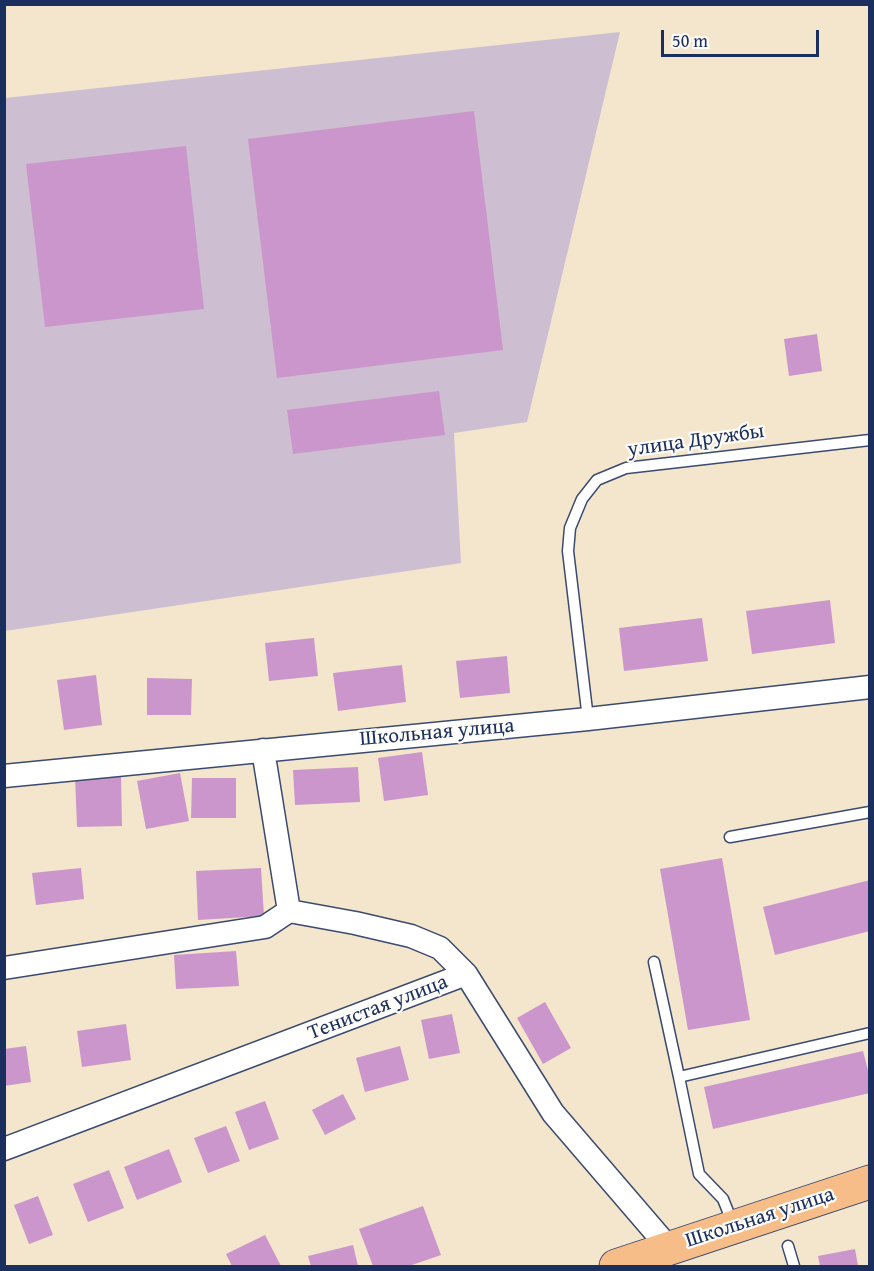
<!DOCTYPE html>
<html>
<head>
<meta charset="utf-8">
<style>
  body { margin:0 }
  #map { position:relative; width:874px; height:1271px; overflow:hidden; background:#f3e6cd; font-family:"Gentium Book Plus",serif }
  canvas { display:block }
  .frame { position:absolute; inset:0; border:6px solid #1b2f5e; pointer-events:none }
  .scale { position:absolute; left:661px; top:30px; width:158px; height:27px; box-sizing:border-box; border:3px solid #1b2f5e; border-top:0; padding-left:8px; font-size:18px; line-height:21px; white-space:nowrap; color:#1b2f5e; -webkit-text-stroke:4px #fdfcf7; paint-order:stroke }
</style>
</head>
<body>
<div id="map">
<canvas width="874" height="1271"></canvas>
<div class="frame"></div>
<div class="scale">50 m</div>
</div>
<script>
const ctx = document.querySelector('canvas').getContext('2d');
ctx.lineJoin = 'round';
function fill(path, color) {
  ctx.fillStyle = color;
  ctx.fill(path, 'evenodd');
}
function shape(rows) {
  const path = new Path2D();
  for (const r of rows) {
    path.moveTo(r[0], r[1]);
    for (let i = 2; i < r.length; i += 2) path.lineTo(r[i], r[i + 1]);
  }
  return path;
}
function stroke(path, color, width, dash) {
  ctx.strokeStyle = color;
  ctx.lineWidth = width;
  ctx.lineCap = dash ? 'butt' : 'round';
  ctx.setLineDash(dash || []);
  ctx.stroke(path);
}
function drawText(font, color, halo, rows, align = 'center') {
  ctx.font = font + ' "Gentium Book Plus",serif';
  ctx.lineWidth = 4.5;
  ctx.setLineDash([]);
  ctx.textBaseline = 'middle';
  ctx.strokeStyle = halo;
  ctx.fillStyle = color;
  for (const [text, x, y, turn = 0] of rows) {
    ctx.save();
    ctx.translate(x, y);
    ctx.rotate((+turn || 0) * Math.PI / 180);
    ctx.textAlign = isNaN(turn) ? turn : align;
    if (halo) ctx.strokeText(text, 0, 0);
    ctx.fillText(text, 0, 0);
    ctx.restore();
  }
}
fill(shape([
  [620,32,527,422,454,433,461,563,5,631,5,98]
]), '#cebed2');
fill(shape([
  [474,111,503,350,277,378,248,139],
  [186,146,204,309,45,327,26,164],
  [817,334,822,371,789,376,784,339],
  [439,391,445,435,293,454,287,410],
  [830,600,835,643,752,654,746,611],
  [702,618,708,661,624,671,619,628],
  [314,638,318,676,269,681,265,643],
  [507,656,510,693,460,698,456,661],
  [402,665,406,702,338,711,333,673],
  [96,675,102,725,64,730,57,680],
  [147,678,192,679,191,715,147,715],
  [422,752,428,795,384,801,378,758],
  [358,767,360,802,295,805,293,770],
  [180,773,189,821,146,829,137,781],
  [121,776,122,826,77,827,75,777],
  [192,778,236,778,236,818,191,818],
  [722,858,750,1020,688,1030,660,869],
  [81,868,84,899,36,905,32,873],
  [261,868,264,916,198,920,196,871],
  [870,880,870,931,775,955,763,907],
  [236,951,239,986,176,989,174,955],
  [545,1002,571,1048,543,1064,517,1018],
  [452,1014,460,1053,429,1059,421,1020],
  [126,1024,131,1060,82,1067,77,1031],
  [26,1046,31,1082,4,1086,4,1049],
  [400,1046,409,1080,365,1092,356,1058],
  [863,1051,870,1078,870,1093,713,1129,704,1087],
  [343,1094,356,1119,325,1135,312,1110],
  [265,1101,279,1139,249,1150,235,1112],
  [226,1126,240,1161,208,1173,194,1138],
  [169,1149,182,1182,137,1200,124,1167],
  [109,1170,124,1208,88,1222,73,1184],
  [38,1196,53,1235,29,1244,14,1205],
  [423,1206,441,1255,409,1266,373,1266,359,1229],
  [265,1235,281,1266,232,1266,226,1254],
  [353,1245,358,1266,311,1266,308,1256],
  [855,1249,858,1266,820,1266,818,1256]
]), '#cb96cb');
const service = shape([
  [588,719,568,551,570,528,582,499,597,480,626,468,870,440],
  [730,837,870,812],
  [654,962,679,1077],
  [733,1224,723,1199,699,1174,679,1077,870,1033],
  [788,1246,794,1266]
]);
const minor = shape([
  [263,750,289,911,355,923,411,936,440,948,466,974],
  [4,776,588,719,870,687],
  [4,968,265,927,289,911],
  [4,1149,466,974,553,1113,669,1248]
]);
const primary = shape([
  [616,1266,870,1182]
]);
stroke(service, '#3b4a6f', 13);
stroke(minor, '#3b4a6f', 25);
stroke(primary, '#3b4a6f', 35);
stroke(service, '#fff', 10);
stroke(minor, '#fff', 22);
stroke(primary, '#f7bd88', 33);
drawText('21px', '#1b2f5e', '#fdfcf7', [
  ["улица Дружбы",696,441,-8],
  ["Школьная улица",437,733,-5],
  ["Тенистая улица",378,1008,-21],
  ["Школьная улица",760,1218,-18]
]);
</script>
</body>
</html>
